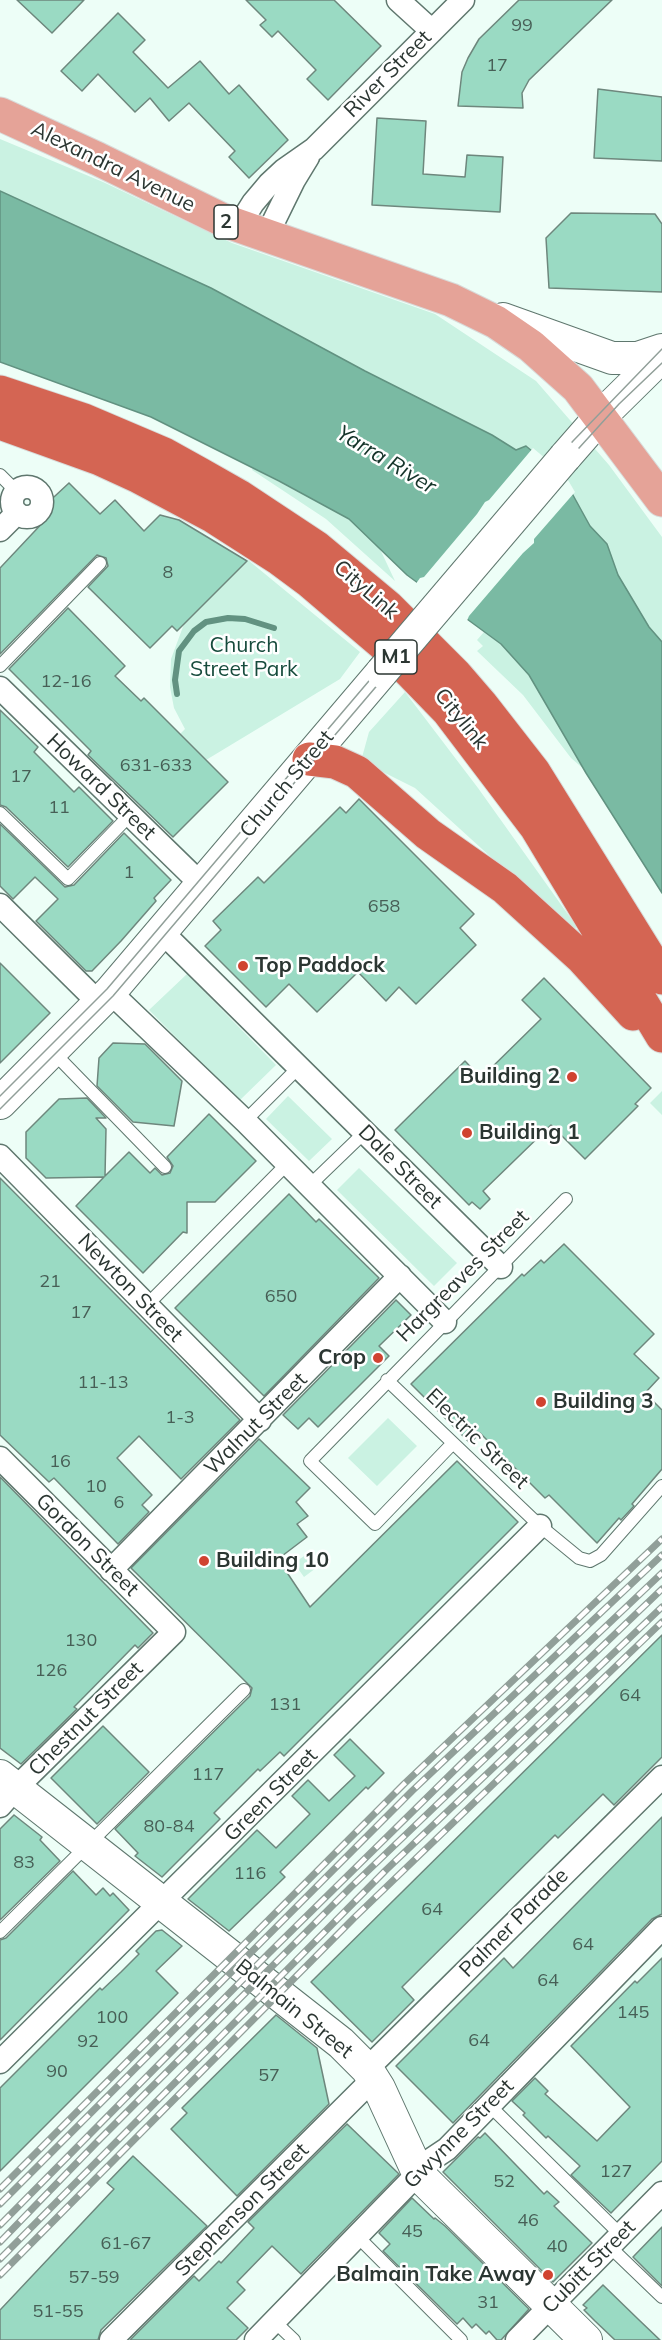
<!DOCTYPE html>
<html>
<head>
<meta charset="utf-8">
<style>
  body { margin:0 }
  canvas { display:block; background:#edfef7 }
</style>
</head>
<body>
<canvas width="662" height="2340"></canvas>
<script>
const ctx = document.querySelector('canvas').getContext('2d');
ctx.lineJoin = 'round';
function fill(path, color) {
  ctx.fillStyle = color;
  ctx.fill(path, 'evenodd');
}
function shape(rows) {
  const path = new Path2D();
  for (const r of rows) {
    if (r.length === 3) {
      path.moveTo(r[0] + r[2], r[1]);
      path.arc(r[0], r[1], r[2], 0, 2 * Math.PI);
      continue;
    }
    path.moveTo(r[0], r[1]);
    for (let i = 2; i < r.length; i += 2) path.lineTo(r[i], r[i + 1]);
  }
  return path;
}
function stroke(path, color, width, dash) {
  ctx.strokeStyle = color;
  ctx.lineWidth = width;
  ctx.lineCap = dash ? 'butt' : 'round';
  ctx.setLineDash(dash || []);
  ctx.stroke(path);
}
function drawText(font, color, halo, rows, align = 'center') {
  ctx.font = font + ' Mulish,sans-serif';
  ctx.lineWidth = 5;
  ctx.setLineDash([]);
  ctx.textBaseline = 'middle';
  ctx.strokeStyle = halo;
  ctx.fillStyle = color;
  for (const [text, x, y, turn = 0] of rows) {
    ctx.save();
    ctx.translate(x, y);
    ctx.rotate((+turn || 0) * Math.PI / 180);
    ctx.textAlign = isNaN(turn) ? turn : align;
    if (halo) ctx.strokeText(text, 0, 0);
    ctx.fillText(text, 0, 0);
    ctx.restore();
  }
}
fill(shape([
  [0,139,103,182,232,243,435,314,536,381,609,465,662,537,662,642,649,627,618,575,607,544,590,526,563,477,527,446,516,450,492,435,365,371,211,288,0,191],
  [253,468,349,519,380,549,395,581,326,519,252,470],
  [248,560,360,652,340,679,206,760,180,734,185,729,174,708,170,687,171,659,184,624],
  [484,632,501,644,529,675,586,771,571,758,523,695,477,651,483,646,477,640],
  [405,692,478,788,577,927,571,930,415,788,361,761,369,732],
  [187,974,276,1065,239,1101,149,1010],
  [662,1091,662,1115,650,1103],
  [288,1096,332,1139,309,1161,266,1119],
  [359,1168,457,1263,434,1286,337,1190],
  [388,1418,417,1446,377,1486,348,1458],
  [310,1552,320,1565,304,1577,294,1563]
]), '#caf2e2');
const water = shape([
  [0,191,211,288,365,371,492,435,516,450,526,446,563,477,590,526,607,544,618,575,649,627,662,642,662,893,586,773,529,675,501,644,407,575,349,519,279,481,151,417,0,362,0,191]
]);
fill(water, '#7abaa3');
stroke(water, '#629281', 1.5);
fill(shape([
  [533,448,565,475,575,492,534,539,534,543,523,553,469,616,466,623,415,585,420,578,424,577,477,514,485,502,489,500]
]), '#edfef7');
stroke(shape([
  [177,694,175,680,179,651,194,631,206,622,228,618,245,619,274,628]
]), '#629281', 6);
const building = shape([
  [17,0,84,0,52,33,17,0],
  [246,0,334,0,381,46,328,100,307,79,316,70,278,31,272,37,260,25,266,20,246,0],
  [519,0,612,0,529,80,522,93,523,108,458,106,462,72,468,58,479,39,519,0],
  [118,13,145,40,133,52,168,88,200,61,229,94,239,85,288,140,249,178,229,157,235,151,189,103,169,121,150,98,135,112,98,74,82,91,61,71,118,13],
  [598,89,662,97,662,161,594,158,598,89],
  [377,118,426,121,423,174,465,177,467,155,503,157,500,212,372,205,377,118],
  [571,213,655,214,662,224,662,292,549,288,546,238,571,213],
  [69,483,100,514,115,500,144,531,160,515,179,520,247,561,177,631,172,626,150,648,88,587,108,566,106,558,97,555,0,654,0,568,48,517,41,509,69,483],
  [68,608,125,666,115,676,141,701,144,698,228,782,173,837,88,755,91,751,9,669,68,608],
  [0,710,38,747,34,752,74,792,79,787,113,821,68,867,6,807,0,805,0,710],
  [359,799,474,914,460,928,476,945,416,1004,399,987,386,1001,358,972,317,1012,289,984,266,1007,205,946,221,930,213,921,258,877,264,883,340,807,346,813,359,799],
  [0,824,65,887,74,885,124,833,171,880,154,898,156,901,121,941,92,971,86,971,36,921,58,899,35,877,13,899,0,886,0,824],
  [0,963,50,1013,0,1063,0,963],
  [544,978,651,1088,635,1104,638,1106,585,1159,551,1125,483,1191,490,1199,480,1209,472,1202,469,1205,395,1130,465,1061,481,1078,541,1019,522,1000,544,978],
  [113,1043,145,1044,182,1081,174,1126,133,1122,97,1086,99,1058,113,1043],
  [87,1098,106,1118,96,1118,106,1129,105,1176,129,1152,150,1173,155,1168,162,1175,170,1173,173,1166,167,1157,209,1114,256,1161,215,1202,187,1202,187,1233,183,1232,143,1273,76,1206,104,1177,46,1178,26,1158,26,1132,59,1099,87,1098],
  [0,1178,240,1420,181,1479,139,1436,117,1458,152,1495,142,1505,149,1512,118,1544,54,1478,49,1482,0,1435,0,1178],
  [289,1194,316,1222,319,1219,379,1278,264,1396,175,1308,289,1194],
  [564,1244,654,1334,634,1354,659,1378,645,1393,662,1410,662,1469,632,1504,634,1506,621,1520,619,1518,597,1543,549,1495,545,1498,480,1433,470,1443,411,1384,522,1274,524,1276,541,1260,544,1263,564,1244],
  [396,1300,411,1315,379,1346,389,1356,318,1427,309,1418,298,1429,283,1415,396,1300],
  [259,1439,310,1488,296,1502,308,1516,297,1524,307,1537,278,1559,310,1607,457,1461,518,1522,284,1756,280,1752,260,1771,258,1769,214,1813,220,1819,162,1877,135,1856,138,1853,115,1829,250,1696,252,1688,131,1568,259,1439],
  [0,1477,153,1633,138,1648,135,1645,74,1707,77,1709,21,1764,0,1748,0,1477],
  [662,1635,662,1757,614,1805,603,1794,558,1838,555,1835,402,1987,414,2000,372,2042,311,1982,662,1635],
  [103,1726,149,1772,97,1824,51,1778,103,1726],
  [350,1739,384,1773,368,1789,366,1787,280,1872,285,1877,229,1931,188,1899,257,1830,276,1848,310,1814,292,1796,308,1780,329,1801,355,1776,334,1755,350,1739],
  [14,1815,42,1837,40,1840,60,1861,0,1920,0,1829,14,1815],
  [662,1817,662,1914,652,1919,453,2123,396,2066,504,1958,513,1968,662,1817],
  [73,1871,96,1895,103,1888,110,1896,113,1893,129,1910,0,2040,0,1940,6,1938,73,1871],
  [162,1930,182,1946,156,1971,178,1993,0,2171,0,2088,100,1988,102,1990,121,1972,139,1954,136,1951,156,1931,162,1930],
  [662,1958,662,2161,611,2213,571,2175,580,2166,548,2136,546,2138,523,2115,525,2113,512,2101,535,2078,548,2091,545,2094,597,2141,630,2107,571,2046,635,1981,637,1983,662,1958],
  [276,2015,317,2048,329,2104,237,2196,171,2129,187,2113,182,2108,276,2015],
  [347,2124,399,2174,301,2274,272,2246,237,2282,245,2290,227,2308,248,2328,236,2340,130,2340,194,2276,199,2281,219,2261,221,2263,254,2228,248,2222,347,2124],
  [485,2133,544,2194,547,2191,559,2202,554,2206,592,2243,553,2282,443,2172,478,2137,480,2138,485,2133],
  [133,2156,207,2226,101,2330,98,2340,0,2340,0,2310,114,2189,107,2183,133,2156],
  [412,2198,434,2219,435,2218,445,2226,529,2309,501,2340,497,2340,489,2331,486,2334,476,2324,472,2328,463,2318,457,2324,383,2251,390,2244,379,2233,412,2198],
  [662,2227,662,2286,633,2257,662,2227],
  [603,2285,638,2319,660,2340,615,2340,595,2321,584,2310,587,2308,583,2305,603,2285]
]);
fill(building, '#9adac3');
stroke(building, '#6e877d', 1.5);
const lane = shape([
  [0,475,16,491],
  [0,666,100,563],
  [0,813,68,879,129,816],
  [53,1052,165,1167],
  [245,1121,299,1067],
  [309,1186,365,1132],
  [147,1305,287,1164],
  [387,1380,540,1526,579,1558,590,1561,601,1555,662,1486],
  [453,1443,375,1524,310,1461,566,1199],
  [0,1932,244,1690],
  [489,2105,621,2235],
  [358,2237,461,2340],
  [610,2247,662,2297],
  [274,2321,294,2340]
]);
const street = shape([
  [398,0,432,31],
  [238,227,253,203,269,184,284,170,314,149,463,0],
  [266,237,294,180,308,157],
  [27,502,15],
  [0,530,17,513],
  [0,688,202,885],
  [0,905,99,1003],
  [162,932,501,1267],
  [110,992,245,1121,445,1322],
  [0,1156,260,1420],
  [0,1458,174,1632,15,1789,0,1806],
  [111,1570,400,1276],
  [0,2062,540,1526],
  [367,2069,662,1777],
  [111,2340,373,2079],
  [256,2340,432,2159,447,2149,662,1928],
  [517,2340,662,2193]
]);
const secondary = shape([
  [503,319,612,358,638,358,662,350],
  [565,457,600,417,662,356],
  [0,1103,110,992,382,672],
  [0,1776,341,2043,367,2069,379,2088,419,2175,586,2340]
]);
const primary = shape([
  [0,114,98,159,225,221,451,300,496,322,531,346,578,388,662,500]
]);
const highway = shape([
  [0,392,84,420,164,454,200,474,239,496,316,547,388,607,456,675,481,704,534,772,662,978],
  [0,423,100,459,137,476,214,517,278,558,309,581,383,644,448,711,536,827,662,1036],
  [309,759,335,762,357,772,428,834,505,888,581,957,633,1014]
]);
stroke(lane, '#5f776e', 14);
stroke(street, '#5f776e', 25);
stroke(secondary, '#5f776e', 34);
stroke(primary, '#d9dbda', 35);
stroke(highway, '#d9dbda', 35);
stroke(lane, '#fff', 12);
stroke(street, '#fff', 22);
stroke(secondary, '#fff', 32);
stroke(primary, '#e5a398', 33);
stroke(highway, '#d46553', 33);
stroke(shape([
  [0,1096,107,989,573,441,662,349],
  [0,1109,113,996,579,448,619,404,662,363]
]), '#919f99', 1.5);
const rail = shape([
  [0,2189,404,1784,662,1539],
  [0,2204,412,1791,662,1555],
  [0,2225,269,1953,465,1760,662,1573],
  [0,2242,97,2142,351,1887,662,1589],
  [0,2259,386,1870,662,1607],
  [0,2275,354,1918,662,1622]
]);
stroke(rail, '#919f99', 7);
stroke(rail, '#fff', 4.5, [14]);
const secondaryBridge = shape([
  [382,672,565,457]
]);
stroke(secondaryBridge, '#5f776e', 34, []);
stroke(secondaryBridge, '#fff', 32);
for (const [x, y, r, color] of [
  [243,966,6,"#d04330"],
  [572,1077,6,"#d04330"],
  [467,1133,6,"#d04330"],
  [378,1358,6,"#d04330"],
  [541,1402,6,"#d04330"],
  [204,1561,6,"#d04330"],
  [548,2275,6,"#d04330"]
]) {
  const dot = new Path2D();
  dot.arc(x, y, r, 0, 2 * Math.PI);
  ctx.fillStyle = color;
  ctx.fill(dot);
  stroke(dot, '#fff', 2);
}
drawText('18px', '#475f56', null, [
  ["99",522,26],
  ["17",497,66],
  ["8",168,573],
  ["12-16",66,682],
  ["631-633",156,766],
  ["17",21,777],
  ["11",59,808],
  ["1",129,873],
  ["658",384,907],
  ["21",50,1282],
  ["650",281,1297],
  ["17",81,1313],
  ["11-13",103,1383],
  ["1-3",180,1418],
  ["16",60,1462],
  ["10",96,1487],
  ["6",119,1503],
  ["130",81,1641],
  ["126",51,1671],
  ["64",630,1696],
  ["131",285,1705],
  ["117",208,1775],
  ["80-84",169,1827],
  ["83",24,1863],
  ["116",250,1874],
  ["64",432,1910],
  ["64",583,1945],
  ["64",548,1981],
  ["145",633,2013],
  ["100",112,2018],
  ["64",479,2041],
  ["92",88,2042],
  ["90",57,2072],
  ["57",269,2076],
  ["127",616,2172],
  ["52",504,2182],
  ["46",528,2221],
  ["45",412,2232],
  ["61-67",126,2244],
  ["40",557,2247],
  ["57-59",94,2278],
  ["31",488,2303],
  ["51-55",58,2312]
]);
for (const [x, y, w] of [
  [226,222,24],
  [396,657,42]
]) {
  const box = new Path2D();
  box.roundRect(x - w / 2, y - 17, w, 34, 4.5);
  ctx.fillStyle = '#fff';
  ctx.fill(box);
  stroke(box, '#2b3632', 1.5);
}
drawText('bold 20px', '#2b3632', null, [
  ["2",226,222],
  ["M1",396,657]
]);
drawText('21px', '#2b3632', '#fff', [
  ["River Street",388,74,-45],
  ["Alexandra Avenue",113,167,26],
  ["CityLink",366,590,41],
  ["Citylink",461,719,51],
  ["Church Street",287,784,-50],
  ["Howard Street",101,787,44],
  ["Dale Street",400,1167,45],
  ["Hargreaves Street",463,1276,-45],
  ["Newton Street",130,1288,46],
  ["Walnut Street",256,1424,-45],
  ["Electric Street",477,1439,44],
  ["Gordon Street",87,1545,45],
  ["Chestnut Street",86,1719,-45],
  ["Green Street",271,1795,-45],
  ["Palmer Parade",514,1923,-45],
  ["Balmain Street",294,2009,39],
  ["Gwynne Street",459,2134,-45],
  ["Stephenson Street",242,2210,-45],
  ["Cubitt Street",589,2267,-45]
]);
drawText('21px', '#164b3c', '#fff', [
  ["Church",244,646],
  ["Street Park",244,670]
]);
drawText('bold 21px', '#2b3632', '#fff', [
  ["Top Paddock",255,966],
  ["Building 2",560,1077,"right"],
  ["Building 1",479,1133],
  ["Crop",366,1358,"right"],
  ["Building 3",553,1402],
  ["Building 10",216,1561],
  ["Balmain Take Away",536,2275,"right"]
], 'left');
drawText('italic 22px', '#15342a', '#fff', [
  ["Yarra River",386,460,31]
]);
</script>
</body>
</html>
